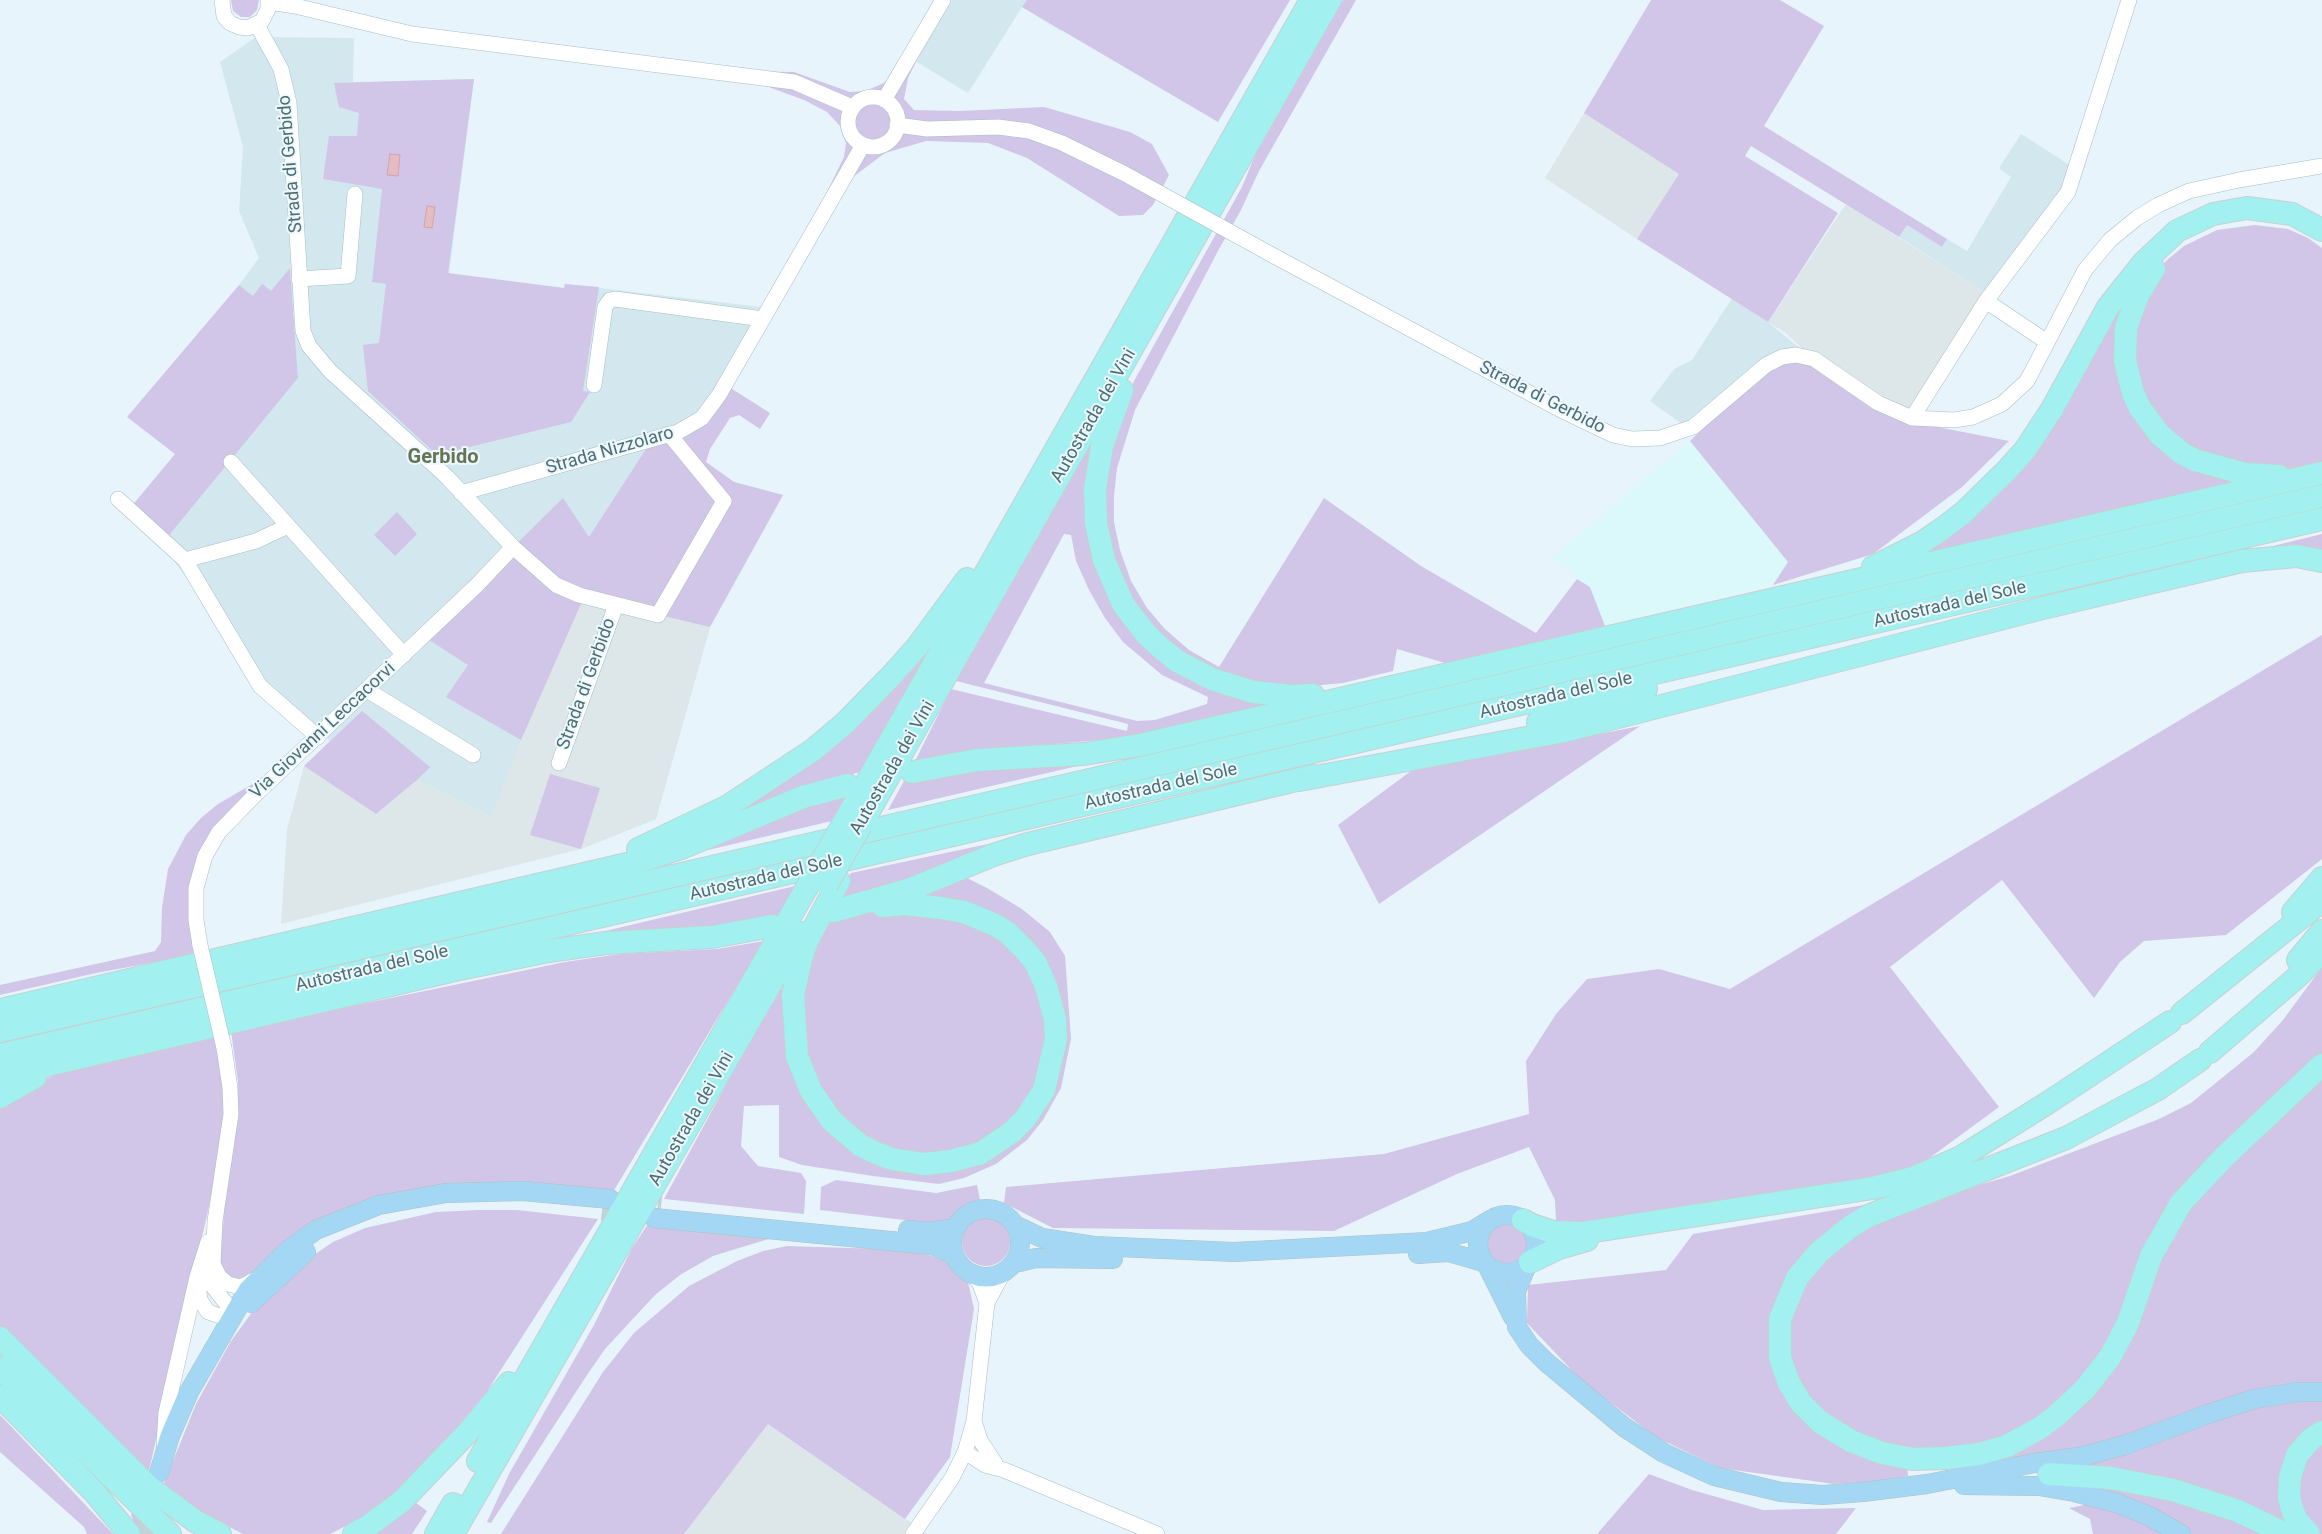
<!DOCTYPE html>
<html>
<head>
<meta charset="utf-8">
<style>
  body { margin:0 }
  canvas { display:block; background:#e7f4fb }
</style>
</head>
<body>
<canvas width="2322" height="1534"></canvas>
<script>
const ctx = document.querySelector('canvas').getContext('2d');
ctx.lineJoin = 'round';
function fill(path, color) {
  ctx.fillStyle = color;
  ctx.fill(path, 'evenodd');
}
function shape(rows) {
  const path = new Path2D();
  for (const r of rows) {
    if (r.length === 3) {
      path.moveTo(r[0] + r[2], r[1]);
      path.arc(r[0], r[1], r[2], 0, 2 * Math.PI);
      continue;
    }
    path.moveTo(r[0], r[1]);
    for (let i = 2; i < r.length; i += 2) path.lineTo(r[i], r[i + 1]);
  }
  return path;
}
function stroke(path, color, width, dash) {
  ctx.strokeStyle = color;
  ctx.lineWidth = width;
  ctx.lineCap = dash ? 'butt' : 'round';
  ctx.setLineDash(dash || []);
  ctx.stroke(path);
}
function drawText(font, color, halo, rows, align = 'center') {
  ctx.font = font + ' Roboto,sans-serif';
  ctx.lineWidth = 4;
  ctx.setLineDash([]);
  ctx.textBaseline = 'middle';
  ctx.strokeStyle = halo;
  ctx.fillStyle = color;
  for (const [text, x, y, turn = 0] of rows) {
    ctx.save();
    ctx.translate(x, y);
    ctx.rotate((+turn || 0) * Math.PI / 180);
    ctx.textAlign = isNaN(turn) ? turn : align;
    if (halo) ctx.strokeText(text, 0, 0);
    ctx.fillText(text, 0, 0);
    ctx.restore();
  }
}
fill(shape([
  [944,0,1078,0,1061,31,1022,7,968,93,910,58],
  [256,37,354,38,353,82,474,79,449,274,564,288,565,284,770,308,729,387,705,462,734,482,783,495,710,627,656,819,581,849,600,788,491,817,417,780,304,766,330,741,263,684,162,544,298,378,290,269,271,292,253,296,239,285,259,258,239,211,243,147,220,62],
  [2021,134,2071,166,2064,190,1986,293,1899,237,1907,225,1942,247,1947,239,1967,251,2011,177,1999,168],
  [1732,298,1768,322,1813,359,1767,365,1696,434,1650,401,1674,369,1692,360]
]), '#d3e7ef');
fill(shape([
  [1690,441,1788,562,1773,585,1605,626,1590,587,1551,558]
]), '#dbf9fa');
fill(shape([
  [1584,113,1680,174,1637,239,1545,178],
  [1846,204,1986,293,1912,422,1813,359,1787,334,1768,322],
  [584,597,710,627,656,819,581,849,281,924,287,829,304,766,376,814,417,780,491,817,521,740],
  [768,1424,919,1528,927,1534,684,1534]
]), '#dde7e9');
fill(shape([
  [231,0,259,0,257,10,250,17,241,17,233,11],
  [1027,0,1290,0,1218,122,1022,7],
  [1343,0,1356,0,1259,171,1241,210,1219,249,1135,410,1117,468,1114,496,1114,522,1120,550,1131,581,1147,608,1165,629,1189,650,1219,667,1324,498,1421,566,1536,633,1577,579,1590,587,1605,626,1445,663,1397,649,1393,671,1343,683,1289,688,1272,687,1199,666,1142,619,1108,554,1102,484,1124,404,1134,381,1242,187,1257,150],
  [1651,0,1780,0,1824,26,1764,126,1947,239,1942,247,1907,225,1899,237,1751,146,1745,156,1838,213,1768,322,1637,239,1679,174,1584,113],
  [910,58,916,62,908,78,904,99,914,110,960,111,1044,107,1130,132,1152,144,1169,175,1153,205,1143,215,1119,216,1027,158,988,143,926,141,885,153,853,177,770,308,844,157,846,143,840,126,827,112,804,100,725,71,794,72,850,92,865,91,884,83],
  [474,79,448,273,564,288,565,284,599,287,583,391,590,392,571,422,437,455,368,391,363,345,379,343,386,284,372,282,382,189,323,179,329,136,357,136,359,113,339,107,334,83],
  [2255,225,2288,229,2308,238,2322,248,2322,466,2274,471,2200,457,2154,421,2129,358,2152,278,2167,260,2184,246,2217,230],
  [290,268,298,378,162,544,131,507,175,454,127,417,239,285,253,296,262,284,271,291],
  [2127,305,2147,428,2251,479,1904,562,1966,517,2105,318],
  [1795,355,1912,422,2009,441,1962,487,1873,554,1773,585,1788,562,1690,441,1767,365],
  [729,387,770,413,760,429,739,415,730,418,710,449,706,462,734,482,783,495,710,627,584,597,521,740,446,697,468,665,423,636,563,498,589,537,648,446,681,435],
  [1097,433,1091,504,1137,631,1279,704,1113,739,957,752,915,761,951,689,1127,731,1128,724,956,681],
  [1064,534,1071,535,1076,561,1089,590,1105,618,1123,642,1162,675,1208,697,1207,704,1155,720,1137,721,984,683],
  [397,512,417,534,395,556,374,535],
  [2322,534,2322,555,2272,550,2269,547],
  [2322,635,2322,859,2226,935,2144,941,2120,962,2094,998,2002,880,1890,967,1999,1107,1928,1159,1899,1174,1589,1222,1556,1222,1555,1200,1529,1147,1457,1174,1334,1231,1053,1228,1004,1203,1006,1187,1384,1154,1529,1114,1526,1061,1556,1014,1587,979,1659,969,1730,989],
  [925,651,928,652,861,772,797,787,723,819],
  [362,711,430,767,417,780,376,814,304,766],
  [1640,726,1379,904,1338,825,1411,771],
  [1112,758,888,810,905,779,947,769],
  [550,774,600,788,581,849,530,835],
  [268,775,192,876,188,915,194,955,96,973,0,995,0,985,155,951,161,942,162,908,168,869,186,835,201,818,218,804],
  [848,792,832,821,665,860],
  [1007,840,914,879,835,902,851,873],
  [965,877,987,888,1022,909,1050,932,1065,956,1071,1039,1061,1088,1043,1120,1027,1140,996,1164,964,1178,939,1184,873,1176,802,1165,779,1157,779,1105,744,1106,741,1146,758,1166,801,1173,806,1181,804,1214,664,1199,776,993,781,989,785,991,789,1039,862,1154,979,1158,1056,1071,1033,955,916,899],
  [795,886,776,919,730,927,576,938],
  [895,910,983,925,1030,966,1049,1028,1043,1073,1023,1111,972,1149,901,1155,853,1132,807,1071,802,977,826,923,869,913],
  [764,941,613,1192,381,1199,245,1281,228,1278,216,1262,223,1227,225,1190,238,1119,238,1082,231,1031,565,962,620,954,717,949],
  [2322,967,2322,1058,2210,1162,2108,1350,2055,1411,1994,1445,1910,1454,1832,1427,1788,1369,1788,1304,1833,1245,1912,1204,2010,1176,2159,1119,2191,1103,2254,1052,2283,1020],
  [214,1037,222,1078,224,1113,212,1193,148,1475,0,1326,0,1103,40,1081,65,1071],
  [2322,1073,2322,1386,2145,1430,2064,1454,1976,1460,2061,1421,2182,1209],
  [836,1180,936,1193,977,1185,980,1200,967,1213,938,1224,820,1210,821,1187],
  [1876,1203,1796,1267,1785,1390,1907,1462,1908,1476,1869,1482,1834,1484,1720,1468,1656,1437,1582,1381,1527,1323,1528,1285,1666,1270,1693,1234],
  [478,1210,517,1210,598,1219,486,1393,415,1477,389,1504,330,1534,243,1534,175,1499,163,1486,196,1404,231,1341,253,1311,302,1263,333,1242,365,1228,436,1212],
  [986,1242,24],
  [650,1221,775,1237,713,1256,680,1275,655,1295,605,1349,585,1378,491,1523,487,1522,509,1474,594,1325,632,1248],
  [1506,1246,22],
  [787,1246,913,1250,947,1261,968,1282,974,1309,950,1457,905,1519,768,1424,684,1534,501,1534,603,1372,634,1333,689,1286,737,1261,763,1251],
  [2322,1397,2322,1425,2312,1431,2289,1526,2069,1466,2220,1414],
  [0,1415,5,1420,113,1534,87,1534,84,1527,0,1452],
  [2322,1438,2322,1534,2315,1534,2294,1498,2307,1449],
  [1649,1474,1692,1490,1763,1510,1856,1508,1836,1534,1597,1534],
  [2103,1484,2197,1504,2268,1534,2189,1534,2061,1485],
  [411,1499,427,1511,412,1534,366,1534],
  [2095,1503,2172,1534,2093,1534,2090,1519,2069,1508],
  [134,1510,158,1534,139,1534,131,1515]
]), '#d1c6e7');
const water = shape([
  [390,154,400,155,398,176,387,175,390,154],
  [427,206,435,207,432,228,424,227,427,206]
]);
fill(water, '#e3bdc1');
stroke(water, '#d4a4a9', 1);
stroke(shape([
  [630,1202,661,1206],
  [602,1211,633,1215],
  [143,1534,151,1501]
]), '#c0d3d9', 19, [19, 9]);
const minor = shape([
  [222,0,224,16,230,23,239,27,248,28,262,21,268,9,268,0],
  [269,2,295,6,412,34,794,82,852,107],
  [257,25,281,69,289,103,303,331,309,346,330,371,446,476,513,547,556,585,579,595,658,615,724,501,669,434],
  [873,122,25],
  [884,100,943,0],
  [897,125,927,129,998,127,1029,131,1062,143,1125,174],
  [1274,256,1559,409,1613,435,1632,439,1660,438,1693,427,1766,365,1782,357,1796,355,1814,359,1878,403,1912,418,1954,420,1973,417,2002,404,2027,381,2085,270,2110,240,2137,218,2158,205,2189,191,2239,180,2322,166],
  [299,279,348,276,355,194],
  [1986,301,2047,342],
  [594,385,605,307,610,300,615,299,763,319],
  [1912,418,1986,301,2068,192,2129,0],
  [231,462,404,655],
  [461,493,678,432,702,418,719,395,863,145],
  [118,499,185,560,260,686,318,737],
  [185,560,256,541,288,526],
  [367,690,473,755],
  [559,763,616,605],
  [200,945,196,920,196,888,205,856,219,832,255,795,477,585,513,547],
  [224,1048,230,1088,231,1114,215,1221,213,1264,219,1276,228,1284,241,1287,258,1278],
  [974,1276,980,1284,987,1303],
  [198,1284,200,1300,208,1312,232,1320,228,1306,211,1284,209,1264],
  [974,1421,980,1440,995,1463],
  [164,1444,166,1413,197,1277,208,1242],
  [965,1452,985,1465,1004,1470,1157,1534],
  [913,1534,952,1478,965,1452,974,1421,987,1303,1003,1273]
]);
const major = shape([
  [986,1243,34],
  [1507,1244,29],
  [654,1218,932,1245,954,1255],
  [1015,1225,1042,1238,1094,1246,1234,1252,1427,1242,1472,1231,1490,1220],
  [908,1230,930,1232,956,1228],
  [1418,1254,1448,1252,1483,1262],
  [1015,1263,1036,1258,1113,1259],
  [1527,1265,1516,1291,1517,1327,1529,1345,1546,1362,1624,1427,1664,1453,1714,1476,1781,1492,1823,1495,1863,1492,1927,1484,2035,1463,2080,1457,2125,1445,2208,1414,2254,1399,2297,1392,2322,1392],
  [1488,1267,1513,1317],
  [251,1303,306,1252],
  [159,1473,170,1436,189,1392,248,1290,286,1252,316,1230,379,1205,446,1193,523,1191,610,1199],
  [1964,1485,2039,1486,2074,1492,2117,1503,2149,1516,2181,1534]
]);
const highway = shape([
  [2154,269,2138,295,2126,328,2125,361,2133,393,2140,408,2160,435,2183,454,2195,460,2245,474,2279,476],
  [1122,390,1102,446,1095,489,1096,523,1104,560,1123,604,1146,634,1161,648,1177,661,1212,679,1253,692,1292,696,1313,695],
  [1873,567,1923,542,1942,529,1963,513,2008,469,2025,450,2052,409,2108,307,2143,263,2177,231,2213,214,2247,208,2292,214,2322,230],
  [1538,722,1646,689],
  [912,772,977,760,1084,754,1140,745,2322,473],
  [1299,780,1564,731,2039,609,2242,561,2296,556,2322,561],
  [847,817,1311,0],
  [861,825,1330,0],
  [638,849,728,806,813,750,845,723,892,675,917,647,967,579],
  [839,881,807,941,801,959,793,995,797,1056,811,1091,832,1121,860,1145,876,1153,892,1159,924,1164,951,1161,981,1153,1012,1132,1025,1119,1044,1090,1056,1039,1055,1019,1046,986,1035,962,1025,950,1007,932,993,924,964,912,941,908,905,904,883,906],
  [834,911,911,889,996,854,1028,844,1313,776],
  [2293,912,2322,878],
  [2298,960,2322,931],
  [0,1010,640,861,684,847,803,797,848,785],
  [2182,1013,2322,901],
  [0,1031,2322,496],
  [2210,1052,2296,978,2322,952],
  [0,1055,2322,519],
  [2200,1060,2158,1089,2066,1138,1868,1216,1850,1227,1819,1252,1797,1278,1780,1319,1780,1358,1789,1383,1801,1403,1820,1422,1851,1441,1882,1453,1913,1459,1946,1458,1979,1454,2007,1446,2040,1428,2056,1416,2085,1389,2110,1357,2128,1323,2151,1256,2181,1203,2224,1157,2322,1065],
  [0,1076,455,970,549,951,606,943,712,937,772,926],
  [0,1097,35,1077],
  [1523,1220,1532,1225,1553,1232,1582,1233,1873,1188,1913,1178,1961,1157,2049,1102,2170,1022],
  [1530,1262,1559,1248,1587,1240],
  [0,1338,149,1487,195,1521,220,1534],
  [0,1368,170,1534],
  [0,1396,94,1492,129,1534],
  [478,1461,806,889],
  [2049,1474,2111,1478,2173,1490,2238,1511,2286,1534],
  [354,1534,367,1527,402,1501,473,1427,509,1383],
  [436,1534,453,1504],
  [453,1534,800,933],
  [2309,1534,2297,1521,2292,1509,2289,1497,2290,1477,2297,1455,2311,1439,2322,1432]
]);
stroke(minor, '#a6bfc4', 16);
stroke(major, '#b1c0c1', 20);
stroke(highway, '#c6d1d2', 24);
stroke(minor, '#fff', 15);
stroke(major, '#a4d7f4', 19);
stroke(highway, '#a2f0ef', 22);
const minorBridge = shape([
  [1125,174,1274,256],
  [200,945,224,1048]
]);
const highwayBridge = shape([
  [827,884,861,825],
  [806,889,847,817]
]);
stroke(minorBridge, '#a6bfc4', 16, []);
stroke(highwayBridge, '#c6d1d2', 24, []);
stroke(minorBridge, '#fff', 15);
stroke(highwayBridge, '#a2f0ef', 22);
drawText('18px', '#4d6f72', '#edf8fe', [
  ["Strada di Gerbido",291,164,-95],
  ["Strada di Gerbido",1542,398,27],
  ["Autostrada dei Vini",1094,416,-60],
  ["Strada Nizzolaro",610,451,-16],
  ["Autostrada del Sole",1950,605,-13],
  ["Strada di Gerbido",587,684,-70],
  ["Autostrada del Sole",1556,696,-13],
  ["Via Giovanni Leccacorvi",323,731,-43],
  ["Autostrada dei Vini",893,768,-60],
  ["Autostrada del Sole",1161,787,-13],
  ["Autostrada del Sole",766,878,-13],
  ["Autostrada del Sole",372,969,-13],
  ["Autostrada dei Vini",692,1119,-60]
]);
drawText('bold 20px', '#677453', '#edf8fe', [
  ["Gerbido",443,458]
]);
</script>
</body>
</html>
